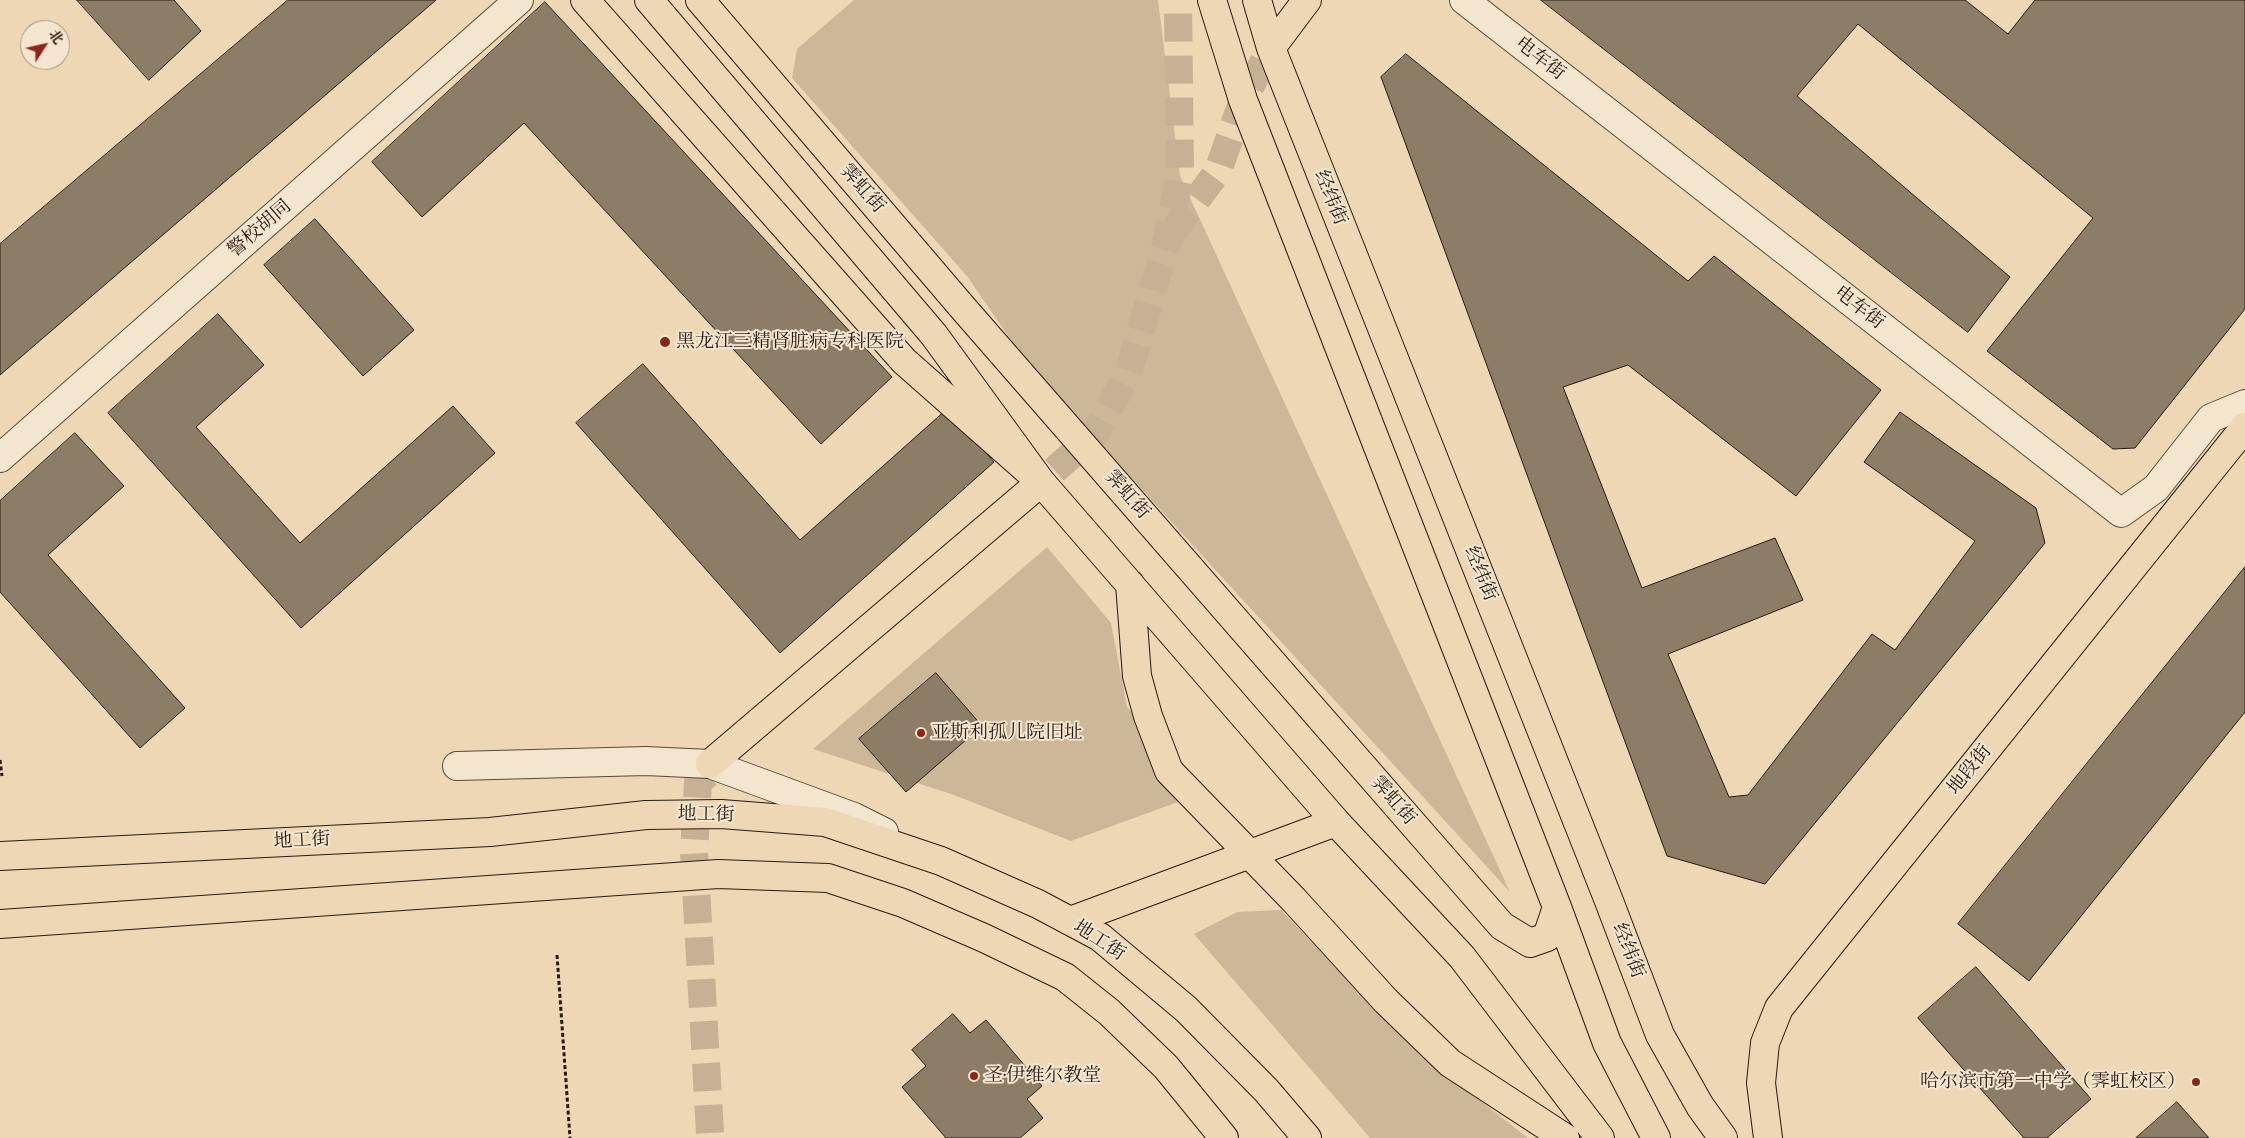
<!DOCTYPE html>
<html>
<head>
<meta charset="utf-8">
<style>
  body { margin:0 }
  #map { position:relative; width:2245px; height:1138px; overflow:hidden; background:#eed7b5; font-family:"Gentium Book Plus","Noto Serif SC",serif }
  canvas { display:block }
  .north { position:absolute; left:20px; top:20px; width:50px; height:50px; box-sizing:border-box; background:#f4e5cf; border:1px solid #a29483; border-radius:50%; rotate:55deg; font-size:14px; font-weight:700; line-height:20px; text-align:center; color:#271b10 }
  .north::after { content:''; display:block; margin:auto; width:18px; height:22px; background:#8f2418; clip-path:polygon(50% 0,100% 100%,50% 72%,0 100%) }
</style>
</head>
<body>
<div id="map">
<canvas width="2245" height="1138"></canvas>
<div class="north">北</div>
</div>
<script>
const ctx = document.querySelector('canvas').getContext('2d');
ctx.lineJoin = 'round';
function fillPath(path, color) {
  ctx.fillStyle = color;
  ctx.fill(path, 'evenodd');
}
function strokePath(path, color, width, dash) {
  ctx.strokeStyle = color;
  ctx.lineWidth = width;
  ctx.lineCap = dash ? 'butt' : 'round';
  ctx.setLineDash(dash || []);
  ctx.stroke(path);
}
function drawText(font, color, halo, rows, align = 'center') {
  ctx.font = font + ' "Gentium Book Plus","Noto Serif SC",serif';
  ctx.lineWidth = 4;
  ctx.setLineDash([]);
  ctx.textBaseline = 'middle';
  ctx.strokeStyle = halo;
  ctx.fillStyle = color;
  for (const [text, x, y, turn = 0] of rows) {
    ctx.save();
    ctx.translate(x, y);
    ctx.rotate((+turn || 0) * Math.PI / 180);
    ctx.textAlign = isNaN(turn) ? turn : align;
    if (halo) ctx.strokeText(text, 0, 0);
    ctx.fillText(text, 0, 0);
    ctx.restore();
  }
}
const green = new Path2D(`
  M854,0H1158L1180,176L1510,892L1028,365L967,276L792,78L797,49Z
  M1047,547L1111,623L1127,707L1200,794L1071,841L954,795L813,749Z
  M1281,910L1413,1048L1528,1138H1370L1194,934L1237,912Z`);
const building = new Path2D(`
  M77,0H174L201,31L149,80Z
  M288,0H436L0,375V244Z
  M1541,0H1965L2008,34L2035,0H2245V309L2135,448L2113,449L1987,351L2093,218L1858,24L1797,96L2010,277L1968,332Z
  M545,2L892,377L821,444L524,123L422,217L372,162Z
  M1406,54L1688,281L1714,256L1881,390L1796,496L1628,365L1563,387L1642,588L1775,538L1803,600L1668,654L1729,797L1748,795L1872,634L1895,650L1975,541L1864,462L1900,412L2036,508L2045,543L1765,884L1667,856L1381,77Z
  M315,219L414,330L363,376L264,265Z
  M218,314L264,365L196,427L300,543L453,406L495,453L301,628L108,413Z
  M643,364L800,540L947,409L994,462L780,653L576,423Z
  M75,433L124,486L48,555L185,708L140,748L0,592V501Z
  M2245,567V712L2029,981L1958,924Z
  M936,673L982,726L906,792L859,739Z
  M1976,967L2091,1099L2047,1138H2024L1918,1018Z
  M953,1014L970,1033L986,1020L1042,1086L1027,1099L1043,1118L1020,1138H946L902,1087L926,1066L912,1050Z
  M2177,1102L2209,1138H2136Z`);
const minorTunnel = new Path2D(`
  M1172,233L1218,171L1243,100L1271,48
  M1023,498L1094,435L1128,374L1167,241L1180,176L1178,0
  M710,1133L694,852L698,782L731,754`);
const path = new Path2D(`
  M0,760L2,776
  M557,955L570,1138`);
const minor = new Path2D(`
  M1464,0L2121,513L2156,488L2211,418L2245,404
  M0,458L519,0
  M457,766L646,761L710,764L854,817L884,832`);
const major = new Path2D(`
  M585,0L904,361L1041,482L1336,822L1462,957L1600,1138
  M649,0L934,335L1041,482L710,764
  M700,0L963,308L1502,926L1530,943L1547,937L1557,907
  M1212,0L1243,100L1557,907L1607,1043L1656,1138
  M1257,0L1271,48L1609,901L1660,1035L1700,1106L1723,1138
  M1271,48L1307,0
  M1130,584L1137,676L1148,716L1169,771L1294,900L1386,1001L1450,1063L1565,1138
  M0,856L490,832L646,815L721,814L825,822L941,861L1038,904L1100,937L1186,1009L1266,1090L1307,1138
  M1070,921L1336,822
  M0,924L718,874L828,878L903,903L984,938L1065,977L1109,1012L1166,1067L1224,1138
  M1768,1138L1761,1083L1765,1043L1779,1008L2245,427`);
const markers = [
  [665,342,6,"#8f2418"],
  [921,733,5,"#8f2418"],
  [974,1076,5,"#8f2418"],
  [2196,1082,5,"#8f2418"]
];
const streetNames = [
  ["电车街",1540,59,38],
  ["霁虹街",862,189,49],
  ["经纬街",1330,198,68],
  ["警校胡同",260,229,-41],
  ["电车街",1859,308,38],
  ["霁虹街",1127,495,49],
  ["经纬街",1480,574,68],
  ["地段街",1970,770,-51],
  ["霁虹街",1393,801,49],
  ["地工街",706,815,1],
  ["地工街",302,841,-3],
  ["地工街",1099,941,33],
  ["经纬街",1628,951,69]
];
const poiNames = [
  ["黑龙江三精肾脏病专科医院",676,342],
  ["亚斯利孤儿院旧址",931,733],
  ["圣·伊维尔教堂",984,1076],
  ["哈尔滨市第一中学（霁虹校区）",2186,1082,"right"]
];
fillPath(green, '#ccb799');
fillPath(building, '#8e7d66');
strokePath(building, '#271b10', 1);
strokePath(minorTunnel, '#c6b194', 28, [28, 14]);
strokePath(minor, '#594a39', 30);
strokePath(major, '#271b10', 30);
strokePath(path, '#271b10', 3, [4, 2.5]);
strokePath(minor, '#f4e5cf', 28);
strokePath(major, '#eed7b5', 28);
for (const [x, y, r, color] of markers) {
  const dot = new Path2D();
  dot.arc(x, y, r, 0, 2 * Math.PI);
  ctx.fillStyle = color;
  ctx.fill(dot);
  strokePath(dot, '#f4e5cf', 2);
}
drawText('19px', '#271b10', '#f4e5cf', streetNames);
drawText('19px', '#271b10', '#f4e5cf', poiNames, 'left');
</script>
</body>
</html>
